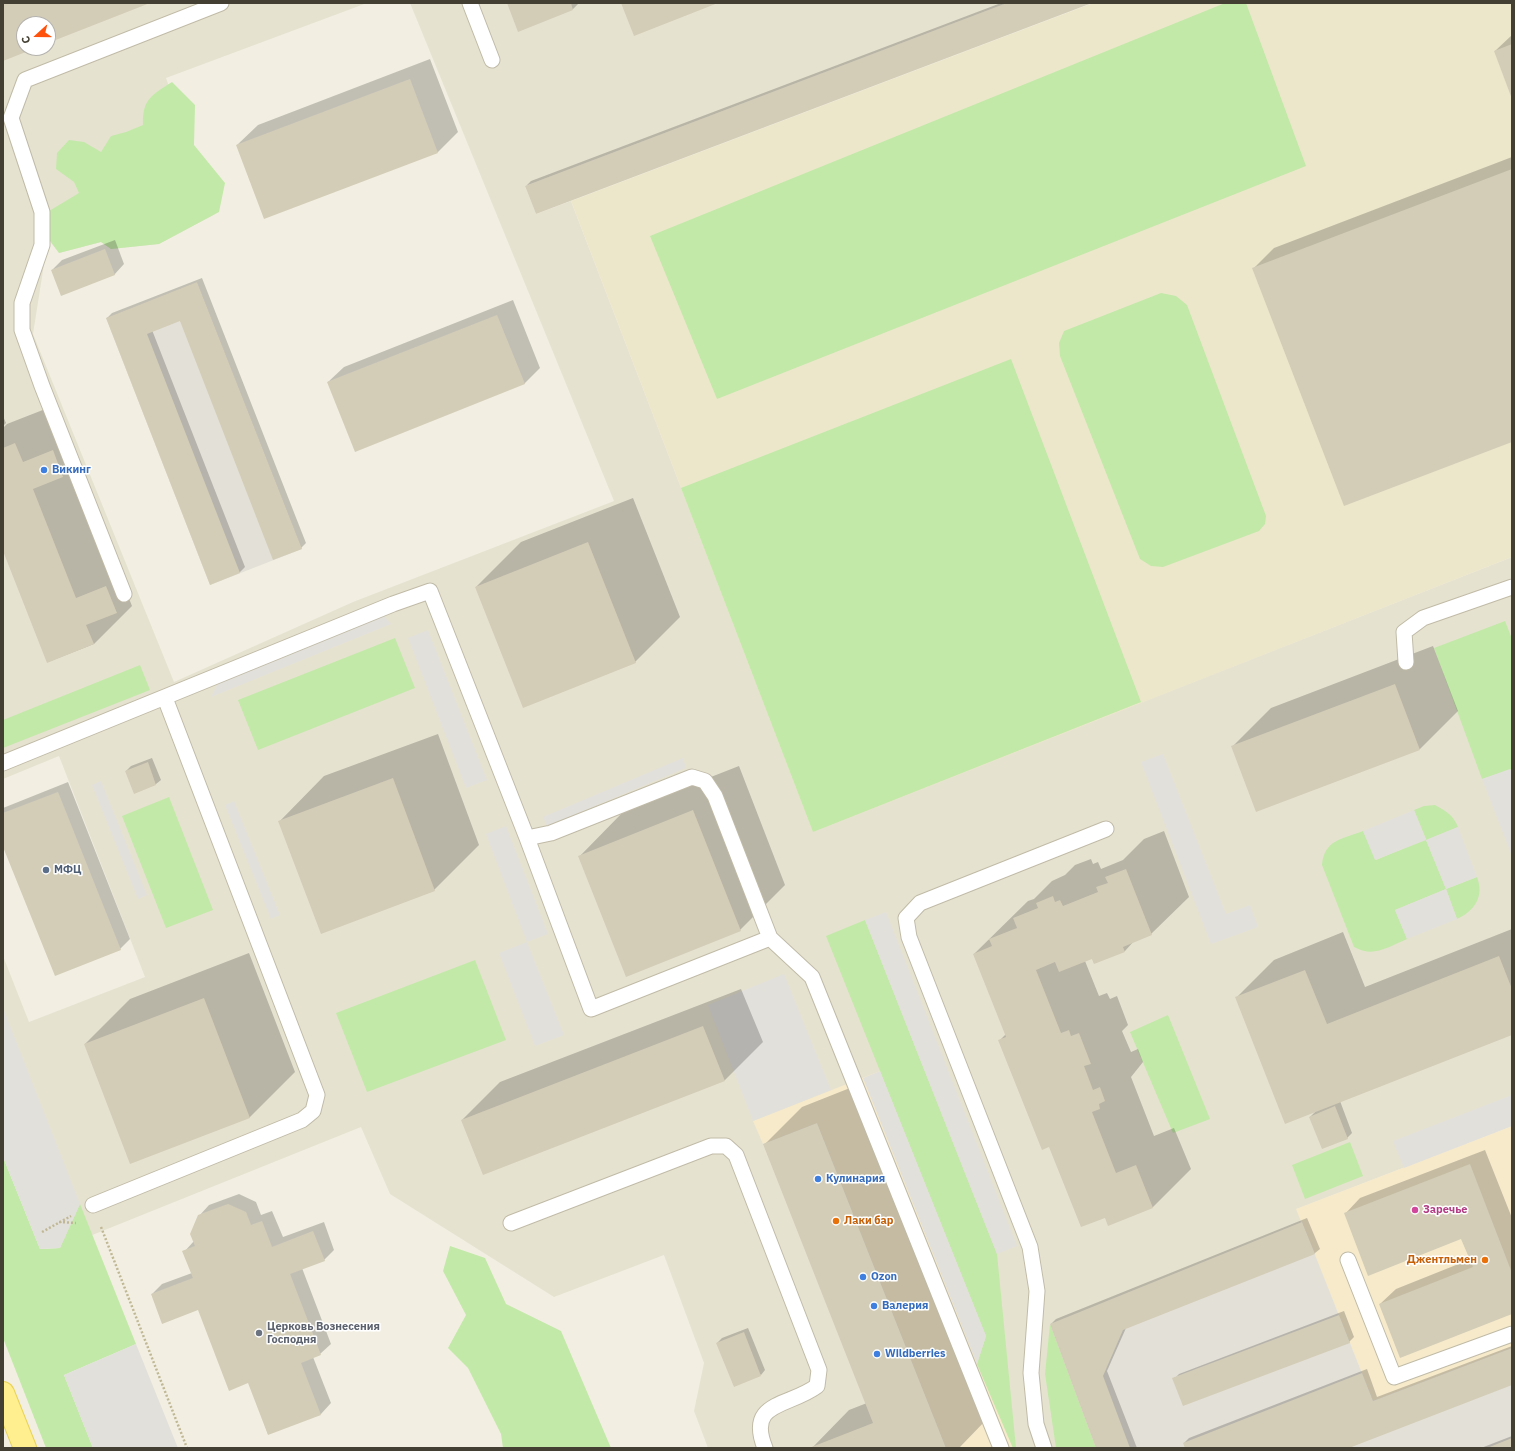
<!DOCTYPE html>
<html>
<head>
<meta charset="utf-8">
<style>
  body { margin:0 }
  #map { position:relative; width:1515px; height:1451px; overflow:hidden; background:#f2efe2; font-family:"IBM Plex Sans",sans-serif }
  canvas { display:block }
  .frame { position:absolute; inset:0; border:4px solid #433f32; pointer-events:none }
  .north { position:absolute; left:16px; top:16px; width:40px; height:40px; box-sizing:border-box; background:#fff; border:1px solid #b4b2ad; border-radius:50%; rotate:249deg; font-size:11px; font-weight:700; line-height:16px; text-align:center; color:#433f32 }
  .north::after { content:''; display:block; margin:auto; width:14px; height:18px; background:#ff520c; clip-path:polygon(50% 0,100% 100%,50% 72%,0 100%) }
</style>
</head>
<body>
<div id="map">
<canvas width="1515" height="1451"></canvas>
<div class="frame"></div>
<div class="north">С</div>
</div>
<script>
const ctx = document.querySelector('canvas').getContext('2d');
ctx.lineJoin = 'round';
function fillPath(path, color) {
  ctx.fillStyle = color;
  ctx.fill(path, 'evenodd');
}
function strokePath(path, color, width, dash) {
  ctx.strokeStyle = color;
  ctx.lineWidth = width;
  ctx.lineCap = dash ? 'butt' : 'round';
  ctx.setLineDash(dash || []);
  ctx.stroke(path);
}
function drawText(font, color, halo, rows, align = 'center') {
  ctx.font = font + ' "IBM Plex Sans",sans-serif';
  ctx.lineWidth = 3;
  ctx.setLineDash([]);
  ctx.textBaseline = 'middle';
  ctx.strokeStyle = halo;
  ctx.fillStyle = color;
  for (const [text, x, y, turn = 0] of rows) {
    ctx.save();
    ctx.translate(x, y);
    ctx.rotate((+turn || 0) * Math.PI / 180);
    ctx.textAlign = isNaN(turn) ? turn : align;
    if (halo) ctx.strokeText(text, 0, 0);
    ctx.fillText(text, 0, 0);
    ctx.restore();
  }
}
const residential = new Path2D(`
  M3,3H367L166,78L215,214L159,244L111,249L101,242L59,253L48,239L33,334L174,682L353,602L614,501L410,3H1007L525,186L536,214L571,201L813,831L1512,557V1126L1297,1209L1302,1222L1096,1448H708L694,1411L704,1363L664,1255L554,1297L390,1194L361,1127L60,1248L3,1157V956L29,1022L145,977L59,756L3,779ZM24,24H48V48H24Z`);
const commercial = new Path2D(`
  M880,1071L977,1364L1013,1448H946L817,1123L763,1144L753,1121Z
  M1512,1126V1348L1373,1401L1296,1209Z`);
const industrial = new Path2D(`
  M197,282L302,549L210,585L106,318Z
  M1302,1222L1373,1401L1512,1348V1448H1096L1050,1324Z`);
const education = new Path2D(`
  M1093,3H1512V557L813,832L571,201Z`);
const green = new Path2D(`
  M1225,3H1246L1306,166L717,399L650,236Z
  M172,82L195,105L194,145L225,183L219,212L159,244L111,249L101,242L59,253L48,238L49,211L79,193L74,182L56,169L57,153L69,140L84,142L101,152L111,136L126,132L143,125C142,99 152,95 172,82Z
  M1161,293L1176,296L1187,305L1266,516L1265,524L1259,531L1163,567L1151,566L1140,559L1060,356L1059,343L1064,331Z
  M1011,359L1141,702L813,832L681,488Z
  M1505,621L1512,639V769L1482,779L1434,648Z
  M395,638L415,688L258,750L238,700Z
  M140,665L150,690L3,748V720Z
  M169,797L213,910L166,928L122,816Z
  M1435,805C1446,811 1453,815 1458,827L1426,840L1446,889L1477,877C1484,896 1476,910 1457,919L1446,889L1395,910L1407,939C1388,947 1373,958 1354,947L1322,865C1324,840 1342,839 1363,831L1376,860L1426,839L1414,810L1424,806Z
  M865,920L997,1254L1016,1448H1013L977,1364L986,1336L826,936Z
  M475,960L506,1040L367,1092L336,1013Z
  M1168,1015L1210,1119L1173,1133L1130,1032Z
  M1350,1142L1363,1176L1305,1199L1292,1165Z
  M3,1157L40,1249L60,1248L80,1204L136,1344L64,1375L93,1448H46L3,1338Z
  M450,1246L485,1258L506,1304L561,1331L611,1448H503L501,1434L468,1368L448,1348L466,1315L443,1271Z
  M1050,1324L1096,1448H1056L1045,1374Z`);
const parking = new Path2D(`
  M384,616L391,624L211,697L218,683Z
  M428,630L487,780L466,788L408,638Z
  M1163,754L1226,914L1250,905L1258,927L1211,944L1141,762Z
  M683,758L686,768L547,826L543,817Z
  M1510,769L1512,774V856L1482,779Z
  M101,781L147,895L138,899L92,785Z
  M234,801L280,915L271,919L225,805Z
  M1414,810L1426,840L1458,827L1477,877L1446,889L1457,919L1407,939L1395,910L1446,889L1426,840L1375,860L1363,831Z
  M506,826L548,934L527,942L564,1035L535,1046L499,953L527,942L486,834Z
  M886,912L1017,1246L997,1254L865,920Z
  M784,974L831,1090L753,1121L708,1005Z
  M3,1008L80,1204L60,1248L40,1249L3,1157Z
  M880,1071L986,1336L977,1364L863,1078Z
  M1512,1095V1126L1404,1168L1393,1141Z
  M136,1344L178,1448H93L64,1375Z`);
const shadow = new Path2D(`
  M508,3H579L573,9L519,30Z
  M1001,3H1090L526,186L531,181Z
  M1512,35V96L1495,51Z
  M430,59L458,132L438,152L237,145L258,125Z
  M1512,157V441L1254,268L1274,248Z
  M115,240L124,264L114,275L52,270L62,260Z
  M202,278L306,543L301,548L180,320L152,330L245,567L240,572L211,583L107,318L112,313Z
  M513,300L540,368L524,384L328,382L344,367Z
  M53,406L132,606L94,644L48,662L3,548V428L7,424Z
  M3,416L6,423L3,426Z
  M633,498L680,617L635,662L476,587L521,542Z
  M1433,646L1458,711L1420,749L1233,746L1271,708Z
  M438,734L479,845L434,890L279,822L324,776Z
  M152,758L161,780L156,784L135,793L126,771L131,766Z
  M739,766L785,885L740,930L579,857L624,811Z
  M68,782L130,939L120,949L3,844V808Z
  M1164,831L1189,897L1151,934L1134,941L1125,951L1094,963L1092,958L1085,961L1099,996L1107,993L1110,999L1117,996L1128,1025L1122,1031L1131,1052L1138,1049L1143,1062L1131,1077L1154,1136L1174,1128L1191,1169L1153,1207L1108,1224L1105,1216L1050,1146L1000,1040L1006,1034L974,954L1028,901L1034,899L1052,881L1065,875L1075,865L1091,859L1093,864L1098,862L1101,869L1123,860L1144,839Z
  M1512,929V1034L1340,1101L1352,1133L1347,1138L1310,1117L1316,1111L1236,998L1274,960L1343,932L1365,987Z
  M249,953L295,1072L249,1118L85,1044L130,999Z
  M741,989L763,1042L725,1080L462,1120L500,1082Z
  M855,1086L987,1419L959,1448H812L849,1410L867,1403L764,1145L802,1107Z
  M1485,1150L1512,1218V1313L1380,1304L1396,1289L1471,1259L1462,1238L1345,1214L1360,1198Z
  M239,1194L256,1202L261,1215L272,1211L283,1237L324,1222L334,1250L324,1260L302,1268L331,1344L320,1354L313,1357L331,1403L321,1414L268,1434L249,1382L198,1309L152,1294L162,1284L192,1273L184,1252L194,1241L199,1216L209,1205Z
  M1307,1218L1320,1249L1315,1253L1126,1328L1107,1371L1137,1448H1097L1051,1324L1056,1319Z
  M1344,1311L1354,1337L1349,1342L1174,1379L1179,1374Z
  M748,1328L765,1370L761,1375L717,1343L722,1338Z
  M1512,1346V1384L1347,1448H1186L1184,1443L1189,1438L1367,1369L1377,1397Z
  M1512,1436V1448H1481Z`);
const building = new Path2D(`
  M3,3H150L48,43V24H24V48H36L3,61Z
  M507,3H571L573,10L518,32Z
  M621,3H718L634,36Z
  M1007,3H1092L536,214L525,186Z
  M1512,44V99L1494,51Z
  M410,79L438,153L264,219L236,145Z
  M1512,169V442L1344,506L1252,268Z
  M105,249L115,275L61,296L51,270Z
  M197,282L302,549L273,560L180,321L147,334L240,573L210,585L106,318Z
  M497,315L525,384L355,452L327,382Z
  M15,443L23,462L53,450L63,477L33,489L76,598L106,586L117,613L86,625L94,644L47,663L3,551V448Z
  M588,542L636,663L523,708L475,587Z
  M1395,684L1420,750L1256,812L1231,746Z
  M148,762L156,785L134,794L125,771Z
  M393,778L435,891L321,934L278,821Z
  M58,792L121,950L55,976L3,847V813Z
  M693,810L741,931L626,977L578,856Z
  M1126,869L1152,935L1123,947L1125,952L1094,964L1092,959L1059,972L1055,962L1036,970L1061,1033L1069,1030L1071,1036L1079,1033L1091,1064L1084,1066L1093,1090L1100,1087L1105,1101L1099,1104L1100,1109L1092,1112L1116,1173L1136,1165L1153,1208L1108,1226L1105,1218L1081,1227L1049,1147L1042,1150L998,1040L1006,1037L973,954L992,946L989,939L1017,928L1013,918L1038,908L1036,903L1053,896L1055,902L1060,900L1063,906L1098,892L1096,887L1108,883L1105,877Z
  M1499,956L1512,989V1035L1285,1124L1235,997L1305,970L1327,1024Z
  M204,998L250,1118L130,1164L84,1044Z
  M703,1026L725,1081L483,1175L461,1120Z
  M1335,1106L1348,1139L1322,1149L1309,1117Z
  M817,1123L946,1448H809L873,1423L763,1144Z
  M1470,1164L1512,1273V1314L1400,1358L1379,1304L1473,1267L1461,1239L1368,1276L1344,1213Z
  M228,1204L246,1212L251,1225L262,1221L272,1247L313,1231L325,1261L290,1274L321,1355L301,1363L321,1415L268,1435L248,1383L229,1391L198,1310L162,1324L151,1294L193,1278L182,1251L195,1246L190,1234L198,1215Z
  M1302,1222L1315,1254L1123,1330L1103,1376L1130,1448H1096L1050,1324Z
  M1339,1315L1350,1343L1183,1406L1172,1378Z
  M744,1332L761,1376L734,1387L716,1343Z
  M1512,1348V1385L1349,1448H1185L1183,1443L1362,1373L1373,1401Z
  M1512,1438V1448H1487Z`);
const path = new Path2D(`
  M59,1222L76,1223
  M101,1227L187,1448
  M42,1232L71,1216`);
const lane = new Path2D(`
  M470,3L492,60
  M124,594L42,386L22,330V303L42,245V212L11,118L25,80L221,3
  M1406,662L1404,632L1423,618L1512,587
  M3,763L393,604L430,591L527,838L591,1009L770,938L715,796L705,781L692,777L551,833L527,838
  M770,938L812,977L1001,1448
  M93,1205L302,1120L313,1111L317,1095L165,698
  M511,1223L711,1146H726L736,1155L819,1370L817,1386C789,1407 746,1401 765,1448
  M1348,1260L1394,1377L1512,1334
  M1044,1448L1036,1424L1031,1373L1037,1291L1030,1247L909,937L906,918L920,903L1106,829`);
const primary = new Path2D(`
  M3,1393L25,1448`);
const markers = [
  [44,470,4,"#3f7fe0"],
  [46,870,4,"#5c6f8a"],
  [818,1179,4,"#3f7fe0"],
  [1415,1210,4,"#d1479c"],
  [836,1221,4,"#e8710a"],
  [1485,1260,4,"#e8710a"],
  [863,1277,4,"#3f7fe0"],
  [874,1306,4,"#3f7fe0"],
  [259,1333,4,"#6b7280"],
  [877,1354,4,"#3f7fe0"]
];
const shopNames = [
  ["Викинг",52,470],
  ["Кулинария",826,1179],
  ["Ozon",871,1277],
  ["Валерия",882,1306],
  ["Wildberries",885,1354]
];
const serviceNames = [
  ["МФЦ",54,870]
];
const hotelNames = [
  ["Заречье",1423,1210]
];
const foodNames = [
  ["Лаки бар",844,1221],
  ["Джентльмен",1477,1260,"right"]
];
const worshipNames = [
  ["Церковь Вознесения",267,1327],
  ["Господня",267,1340]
];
fillPath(residential, '#e6e2d0');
fillPath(commercial, '#f6eacb');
fillPath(industrial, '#e3e0d7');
fillPath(education, '#ece7cb');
fillPath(green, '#c2e9a8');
fillPath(parking, '#e2e0db');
fillPath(shadow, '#0003');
fillPath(building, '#d3cdb7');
strokePath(lane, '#c0bba7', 17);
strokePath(primary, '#e9d259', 24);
strokePath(path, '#c0b795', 2.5, [2, 2]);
strokePath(lane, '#fff', 15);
strokePath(primary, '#ffef8e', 22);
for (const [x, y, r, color] of markers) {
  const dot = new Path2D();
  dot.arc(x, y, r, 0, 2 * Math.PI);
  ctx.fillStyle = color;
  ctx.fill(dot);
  strokePath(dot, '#fff', 1.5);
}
drawText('bold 11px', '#366cbe', '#fff', shopNames, 'left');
drawText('bold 11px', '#4e5e75', '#fff', serviceNames, 'left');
drawText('bold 11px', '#b23c85', '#fff', hotelNames, 'left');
drawText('bold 11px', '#c56008', '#fff', foodNames, 'left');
drawText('bold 11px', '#5b616d', '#fff', worshipNames, 'left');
</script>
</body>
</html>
